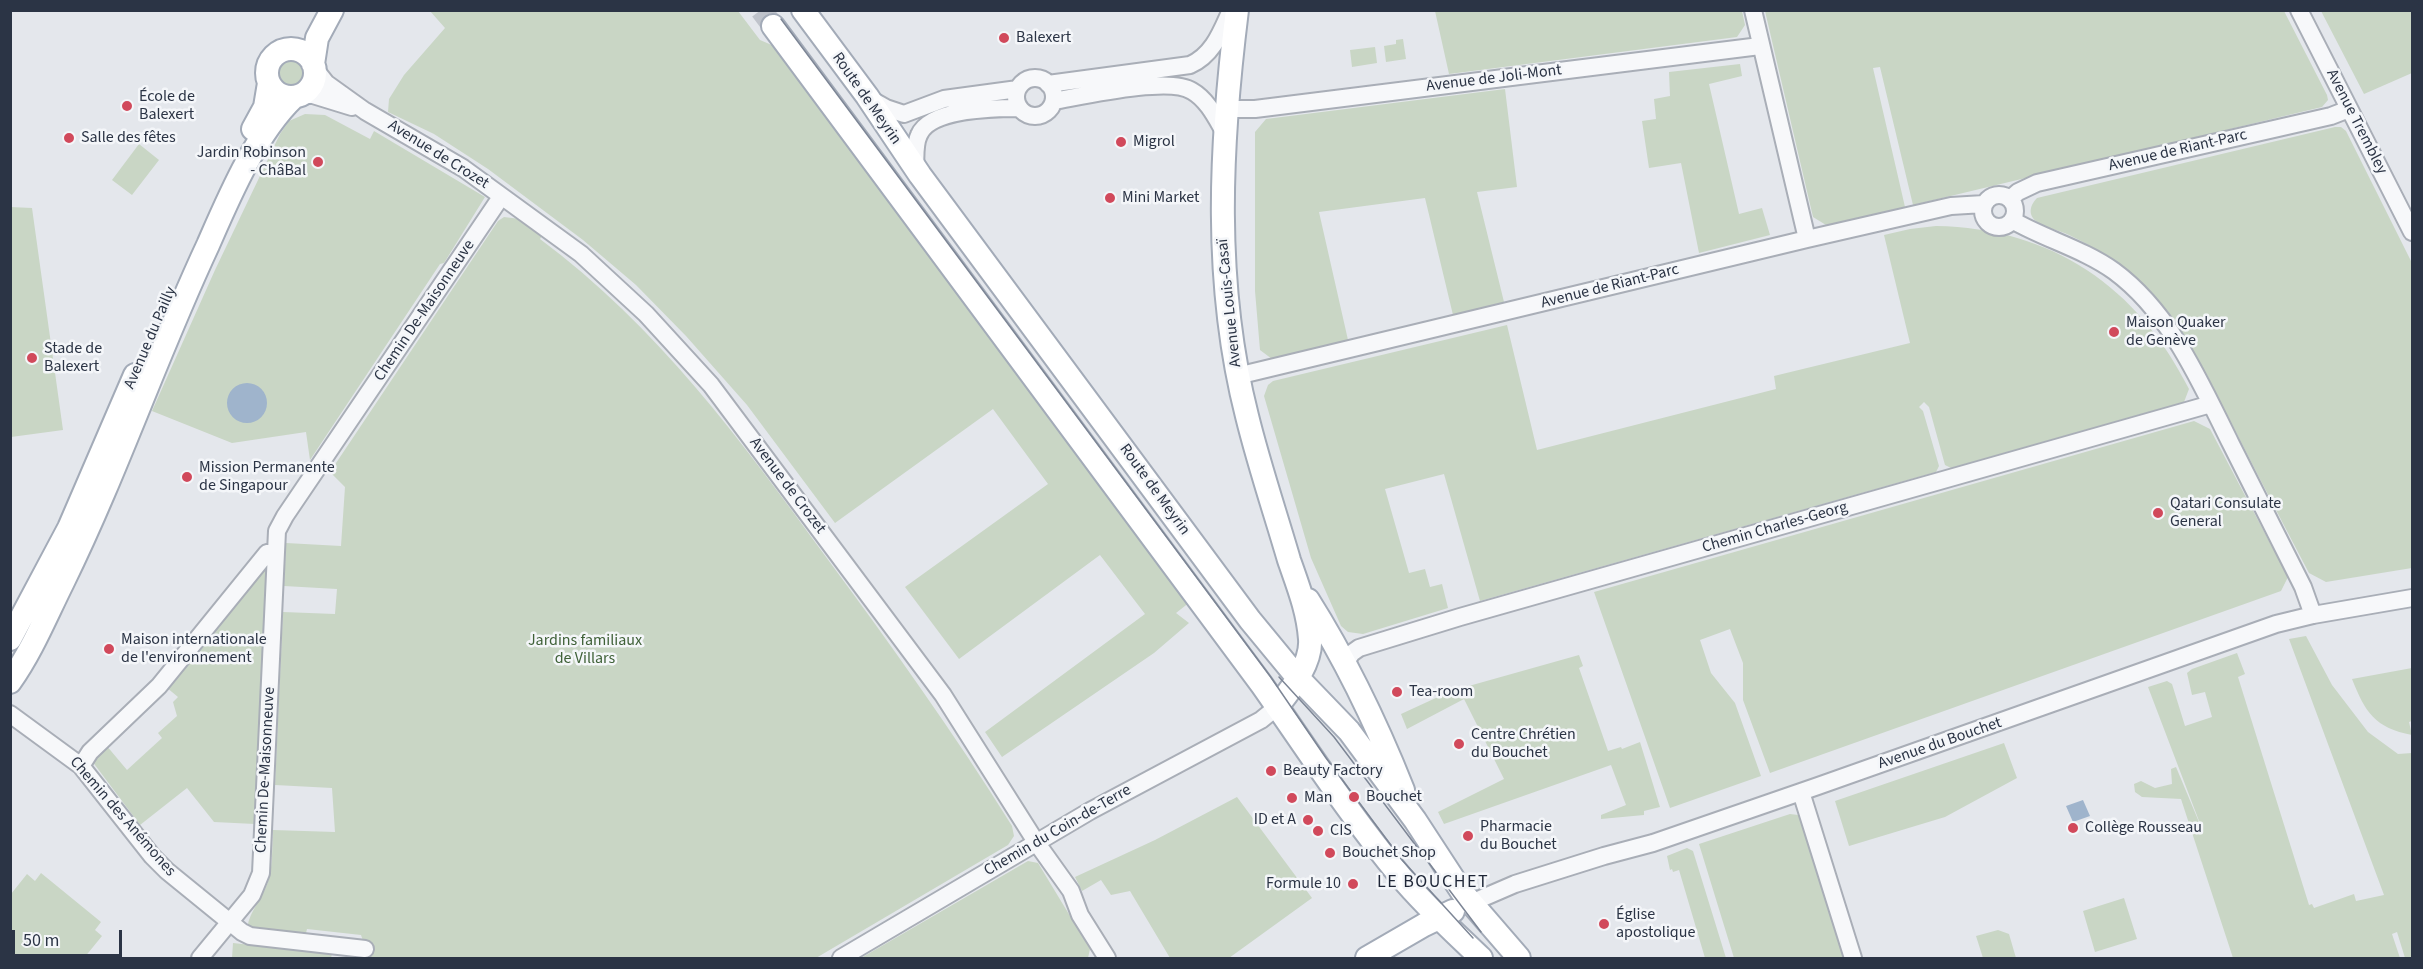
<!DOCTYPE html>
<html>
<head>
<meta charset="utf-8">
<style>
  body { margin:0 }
  #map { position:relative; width:2423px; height:969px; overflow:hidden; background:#e4e7ec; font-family:"Source Sans 3",sans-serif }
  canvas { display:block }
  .frame { position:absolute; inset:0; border:12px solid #2b3445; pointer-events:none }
  .scale { position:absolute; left:12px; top:930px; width:110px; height:27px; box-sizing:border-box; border:3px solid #2b3445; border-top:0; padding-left:8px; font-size:18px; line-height:21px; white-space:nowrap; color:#2b3445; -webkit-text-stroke:4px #f4f6f9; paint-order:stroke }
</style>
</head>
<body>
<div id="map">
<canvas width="2423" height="969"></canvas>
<div class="frame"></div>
<div class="scale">50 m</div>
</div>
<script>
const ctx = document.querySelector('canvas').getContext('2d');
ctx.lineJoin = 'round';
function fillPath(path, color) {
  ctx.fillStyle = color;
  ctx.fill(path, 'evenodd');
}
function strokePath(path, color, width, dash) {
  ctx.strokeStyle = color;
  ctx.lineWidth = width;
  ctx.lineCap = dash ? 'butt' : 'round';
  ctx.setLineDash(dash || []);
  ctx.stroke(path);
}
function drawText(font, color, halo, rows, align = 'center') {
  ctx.font = font + ' "Source Sans 3",sans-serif';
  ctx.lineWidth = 5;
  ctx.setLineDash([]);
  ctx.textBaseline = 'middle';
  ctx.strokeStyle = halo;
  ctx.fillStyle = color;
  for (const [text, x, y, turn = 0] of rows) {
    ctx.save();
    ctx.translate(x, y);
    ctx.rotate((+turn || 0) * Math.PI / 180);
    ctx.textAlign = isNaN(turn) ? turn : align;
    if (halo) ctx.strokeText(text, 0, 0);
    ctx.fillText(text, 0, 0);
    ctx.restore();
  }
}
const green = new Path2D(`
  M430,11H738L760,40L781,49L1190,602L1176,613L1189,623L1154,653L1002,757L985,732L1145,614L1100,555L959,659L905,587L1048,484L993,409L835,523L747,405L686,336L636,285L583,240L488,169L434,134L388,112L389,99L404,75L445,28Z
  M1742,11L1745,25L1737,37L1449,74L1435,11Z
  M1765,11H2284L2327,95L2328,100L2322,107L1913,205L1880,67L1873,68L1905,207L1826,225L1813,217Z
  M2321,11H2412V73L2364,94Z
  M1403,39L1406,59L1386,62L1384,46L1396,44V40Z
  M1375,47L1377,63L1352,67L1350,50Z
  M276 73a14 14 0 1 1 28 0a14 14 0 1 1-28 0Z
  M1740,64L1742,76L1709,84L1739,214L1762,208L1770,235L1699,253L1681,163L1649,168L1642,121L1656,119L1654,99L1670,96L1669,72Z
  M1505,89L1517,187L1477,192L1504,302L1453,315L1425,198L1319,212L1348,340L1272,359L1260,350L1255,291V132L1266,119Z
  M305,114L325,115L370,139L374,131L485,197L444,263L440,264L310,460L306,432L232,443L152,411L215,270L280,134L289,121Z
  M2335,127H2341L2346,131L2412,263V568L2326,582L2309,573C2285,527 2261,482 2238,436C2210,382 2186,325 2141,283C2120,263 2095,247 2069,235C2059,230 2045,228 2036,221C2027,214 2031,204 2037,198Z
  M139,144L159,160L132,195L112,180Z
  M10,207L32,208L63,430L11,437Z
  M504,217L520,219L543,234L540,239C658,327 740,439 826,557C891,645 954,733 1012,826L1014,836L1008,845L816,958H369L361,935L307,929L306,933L252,929L248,926C248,914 266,893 269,878C273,863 272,845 273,830L335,832L332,788L275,785L283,612L335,614L337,589L284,586L286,543L341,546L345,487L330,472L498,221Z
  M1936,226C2052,228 2138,287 2189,389L2184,402L1951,468L1945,465L1929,407L1924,402L1919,407L1923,411L1939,466L1936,472L1480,601L1444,474L1385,489L1409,573L1425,569L1430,587L1442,584L1448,608L1363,634L1348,632L1341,626L1311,558L1264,396L1268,385L1273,381L1507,325L1537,450L1776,389L1774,376L1910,343L1884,235L1910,229Z
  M2194,421L2210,429L2288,577L2281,591L1770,773L1743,700V663L1730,629L1700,640L1711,673L1735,703L1761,776L1670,808L1594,592Z
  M261,569L267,572L255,824L214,822L187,788L140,825L92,761L106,745L127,770L162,738L158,733L177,716L173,702L178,697L166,687Z
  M2306,636L2332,685L2368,732L2398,754L2412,753V958H2405L2397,932L2392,934L2400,958H2233L2181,799L2142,797L2135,792L2134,784L2141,781L2155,788L2172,784L2171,769L2176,767L2204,834L2148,687L2167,681L2172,684L2185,726L2212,717L2205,692L2192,695L2187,673L2192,669L2237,653L2245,674L2238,677L2309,905L2312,904L2314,908L2354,894L2356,901L2384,895L2289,639Z
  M1579,655L1583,666L1579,668L1608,751L1621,747L1622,749L1640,742L1660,807L1644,811V815L1601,819V815L1626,805L1611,765L1444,824L1438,812L1504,779L1464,699L1407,729L1401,714L1451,691Z
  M2412,668V721L2409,722L2412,735C2375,728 2365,712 2352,679Z
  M2004,743L2017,778L1945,817L1849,846L1835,801Z
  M1237,797L1312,898L1229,958H1170L1130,891L1111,895L1101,880L1082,891L1075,877L1155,840Z
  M1790,814L1798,815L1803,821L1844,958H1734L1699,844Z
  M1687,848L1693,851L1726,958H1705L1679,870L1673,872L1672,869L1670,870L1667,856Z
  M1028,861L1038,863L1090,949L1088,958H861Z
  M41,873L101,922L95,930L102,936L84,958H11V894L27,874L35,881Z
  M2124,898L2137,939L2095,952L2083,911Z
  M1998,930L2009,934L2016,958H1983L1976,936Z
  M233,943L332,954L331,958H232Z`);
const water = new Path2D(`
  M227 403a20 20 0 1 1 40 0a20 20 0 1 1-40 0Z
  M2083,800L2090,816L2073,822L2066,806Z`);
const majorTunnel = new Path2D(`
  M761,10L773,26`);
const minor = new Path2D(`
  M1753,10L1807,239
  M2299,10L2412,232
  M315,69L326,83L365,111L463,168L581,254L646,314L711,385L943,695L1036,842L1071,891L1080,915L1107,958
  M1016 97a19 19 0 1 1 38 0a19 19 0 1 1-38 0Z
  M1048,84L1190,65C1213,55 1221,32 1231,10
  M300,95H313L352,107
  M870,99L886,108L904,114L944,99L1018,89
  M1054,101C1083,96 1169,76 1192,91C1208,100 1217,120 1226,135
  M1227,109H1255L1760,46
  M915,168C916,158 914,145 919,135C930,109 993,108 1019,108
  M1983 211a16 16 0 1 1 32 0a16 16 0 1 1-32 0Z
  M2010,199L2018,192L2037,183L2331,116L2349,109
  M2012,220C2045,239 2083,249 2114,271C2171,313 2200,382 2231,444C2255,491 2279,539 2303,587L2313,615
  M1237,376L1807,239L1951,206L1984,204
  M1345,663L1352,653L1359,648L1460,617L2211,404
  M10,714L81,766L152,856L167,871L242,932L250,936L365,949
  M81,766L90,752L159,686L267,553L276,552
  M1801,792L1853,958
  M1471,903L1515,884L1604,856L1653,843L1818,786L2276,624L2313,615L2412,598
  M200,958L252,895L261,873L277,531L285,516L501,197
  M841,958L1090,811L1261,720L1277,707`);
const major = new Path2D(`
  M803,10L867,96L920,175L1250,620L1297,677L1349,731L1415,820L1462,892L1519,958
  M1237,10C1220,146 1213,283 1247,416C1259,465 1275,512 1289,560C1298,586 1308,611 1310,639C1312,663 1291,689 1277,707
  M773,26L1262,685C1307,749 1350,816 1401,877C1425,906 1454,932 1481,958
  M267 73a24 24 0 1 1 48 0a24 24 0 1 1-48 0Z
  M313,64L317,38L332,10
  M253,129L265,107L269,83
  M1308,600C1346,660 1377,725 1403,790
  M10,639L69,528L135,375
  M10,682C32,651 46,616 63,582C117,472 156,356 208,245C229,197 256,133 294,97
  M1367,958L1424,925L1453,911`);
const tram = new Path2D(`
  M781,19L1270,676L1326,758L1402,860L1473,938
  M1279,677L1334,737L1481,932`);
const markers = [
  [1004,38,6,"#d1495b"],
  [127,106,6,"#d1495b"],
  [69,138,6,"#d1495b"],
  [1121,142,6,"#d1495b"],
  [318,162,6,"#d1495b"],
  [1110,198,6,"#d1495b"],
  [2114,332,6,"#d1495b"],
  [32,358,6,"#d1495b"],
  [187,477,6,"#d1495b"],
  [2158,513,6,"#d1495b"],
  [109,649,6,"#d1495b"],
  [1397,692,6,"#d1495b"],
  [1459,744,6,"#d1495b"],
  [1271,771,6,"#d1495b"],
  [1354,797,6,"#d1495b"],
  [1292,798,6,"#d1495b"],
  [1308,820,6,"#d1495b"],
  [2073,828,6,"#d1495b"],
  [1318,831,6,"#d1495b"],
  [1468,836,6,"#d1495b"],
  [1330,853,6,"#d1495b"],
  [1353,884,6,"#d1495b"],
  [1604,924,6,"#d1495b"]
];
const poiNames = [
  ["Balexert",1016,38],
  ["École de",139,97],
  ["Balexert",139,115],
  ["Salle des fêtes",81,138],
  ["Migrol",1133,142],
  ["Jardin Robinson",306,153,"right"],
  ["- ChâBal",306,171,"right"],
  ["Mini Market",1122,198],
  ["Maison Quaker",2126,323],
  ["de Genève",2126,341],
  ["Stade de",44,349],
  ["Balexert",44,367],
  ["Mission Permanente",199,468],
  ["de Singapour",199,486],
  ["Qatari Consulate",2170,504],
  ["General",2170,522],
  ["Maison internationale",121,640],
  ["de l'environnement",121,658],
  ["Tea-room",1409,692],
  ["Centre Chrétien",1471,735],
  ["du Bouchet",1471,753],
  ["Beauty Factory",1283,771],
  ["Bouchet",1366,797],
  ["Man",1304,798],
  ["ID et A",1296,820,"right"],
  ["Pharmacie",1480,827],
  ["du Bouchet",1480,845],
  ["Collège Rousseau",2085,828],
  ["CIS",1330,831],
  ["Bouchet Shop",1342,853],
  ["Formule 10",1341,884,"right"],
  ["Église",1616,915],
  ["apostolique",1616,933]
];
const streetNames = [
  ["Avenue de Joli-Mont",1494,79,-7],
  ["Route de Meyrin",866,99,55],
  ["Avenue Trembley",2356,122,63],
  ["Avenue de Riant-Parc",2178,151,-13],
  ["Avenue de Crozet",438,155,32],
  ["Avenue de Riant-Parc",1610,287,-14],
  ["Avenue Louis-Casaï",1230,303,-96],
  ["Chemin De-Maisonneuve",425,311,-56],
  ["Avenue du Pailly",151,338,-67],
  ["Avenue de Crozet",787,486,53],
  ["Route de Meyrin",1154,490,54],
  ["Chemin Charles-Georg",1775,528,-16],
  ["Avenue du Bouchet",1940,744,-19],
  ["Chemin De-Maisonneuve",266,770,-87],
  ["Chemin des Anémones",122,817,49],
  ["Chemin du Coin-de-Terre",1058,831,-30]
];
const parkNames = [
  ["Jardins familiaux",585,641],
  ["de Villars",585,659]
];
const neighbourhoodNames = [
  ["LE BOUCHET",1433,883]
];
fillPath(green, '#c9d6c5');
fillPath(water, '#9fb4cc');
strokePath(majorTunnel, '#bfc3cb', 22, [22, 11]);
strokePath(minor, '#a9aeb7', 20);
strokePath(major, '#a3abb8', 26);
strokePath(minor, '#f7f8fa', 16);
strokePath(major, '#fff', 22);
strokePath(tram, '#7d8696', 1.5);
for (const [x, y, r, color] of markers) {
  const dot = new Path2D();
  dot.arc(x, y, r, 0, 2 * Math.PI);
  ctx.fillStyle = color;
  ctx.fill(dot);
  strokePath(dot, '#f4f6f9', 2);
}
drawText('16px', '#2b3445', '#f4f6f9', poiNames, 'left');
drawText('16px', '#2b3445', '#f4f6f9', streetNames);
drawText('16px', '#3f6138', '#f4f6f9', parkNames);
ctx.letterSpacing = '1.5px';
drawText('18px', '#1d2536', '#f4f6f9', neighbourhoodNames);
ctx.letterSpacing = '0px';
</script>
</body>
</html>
